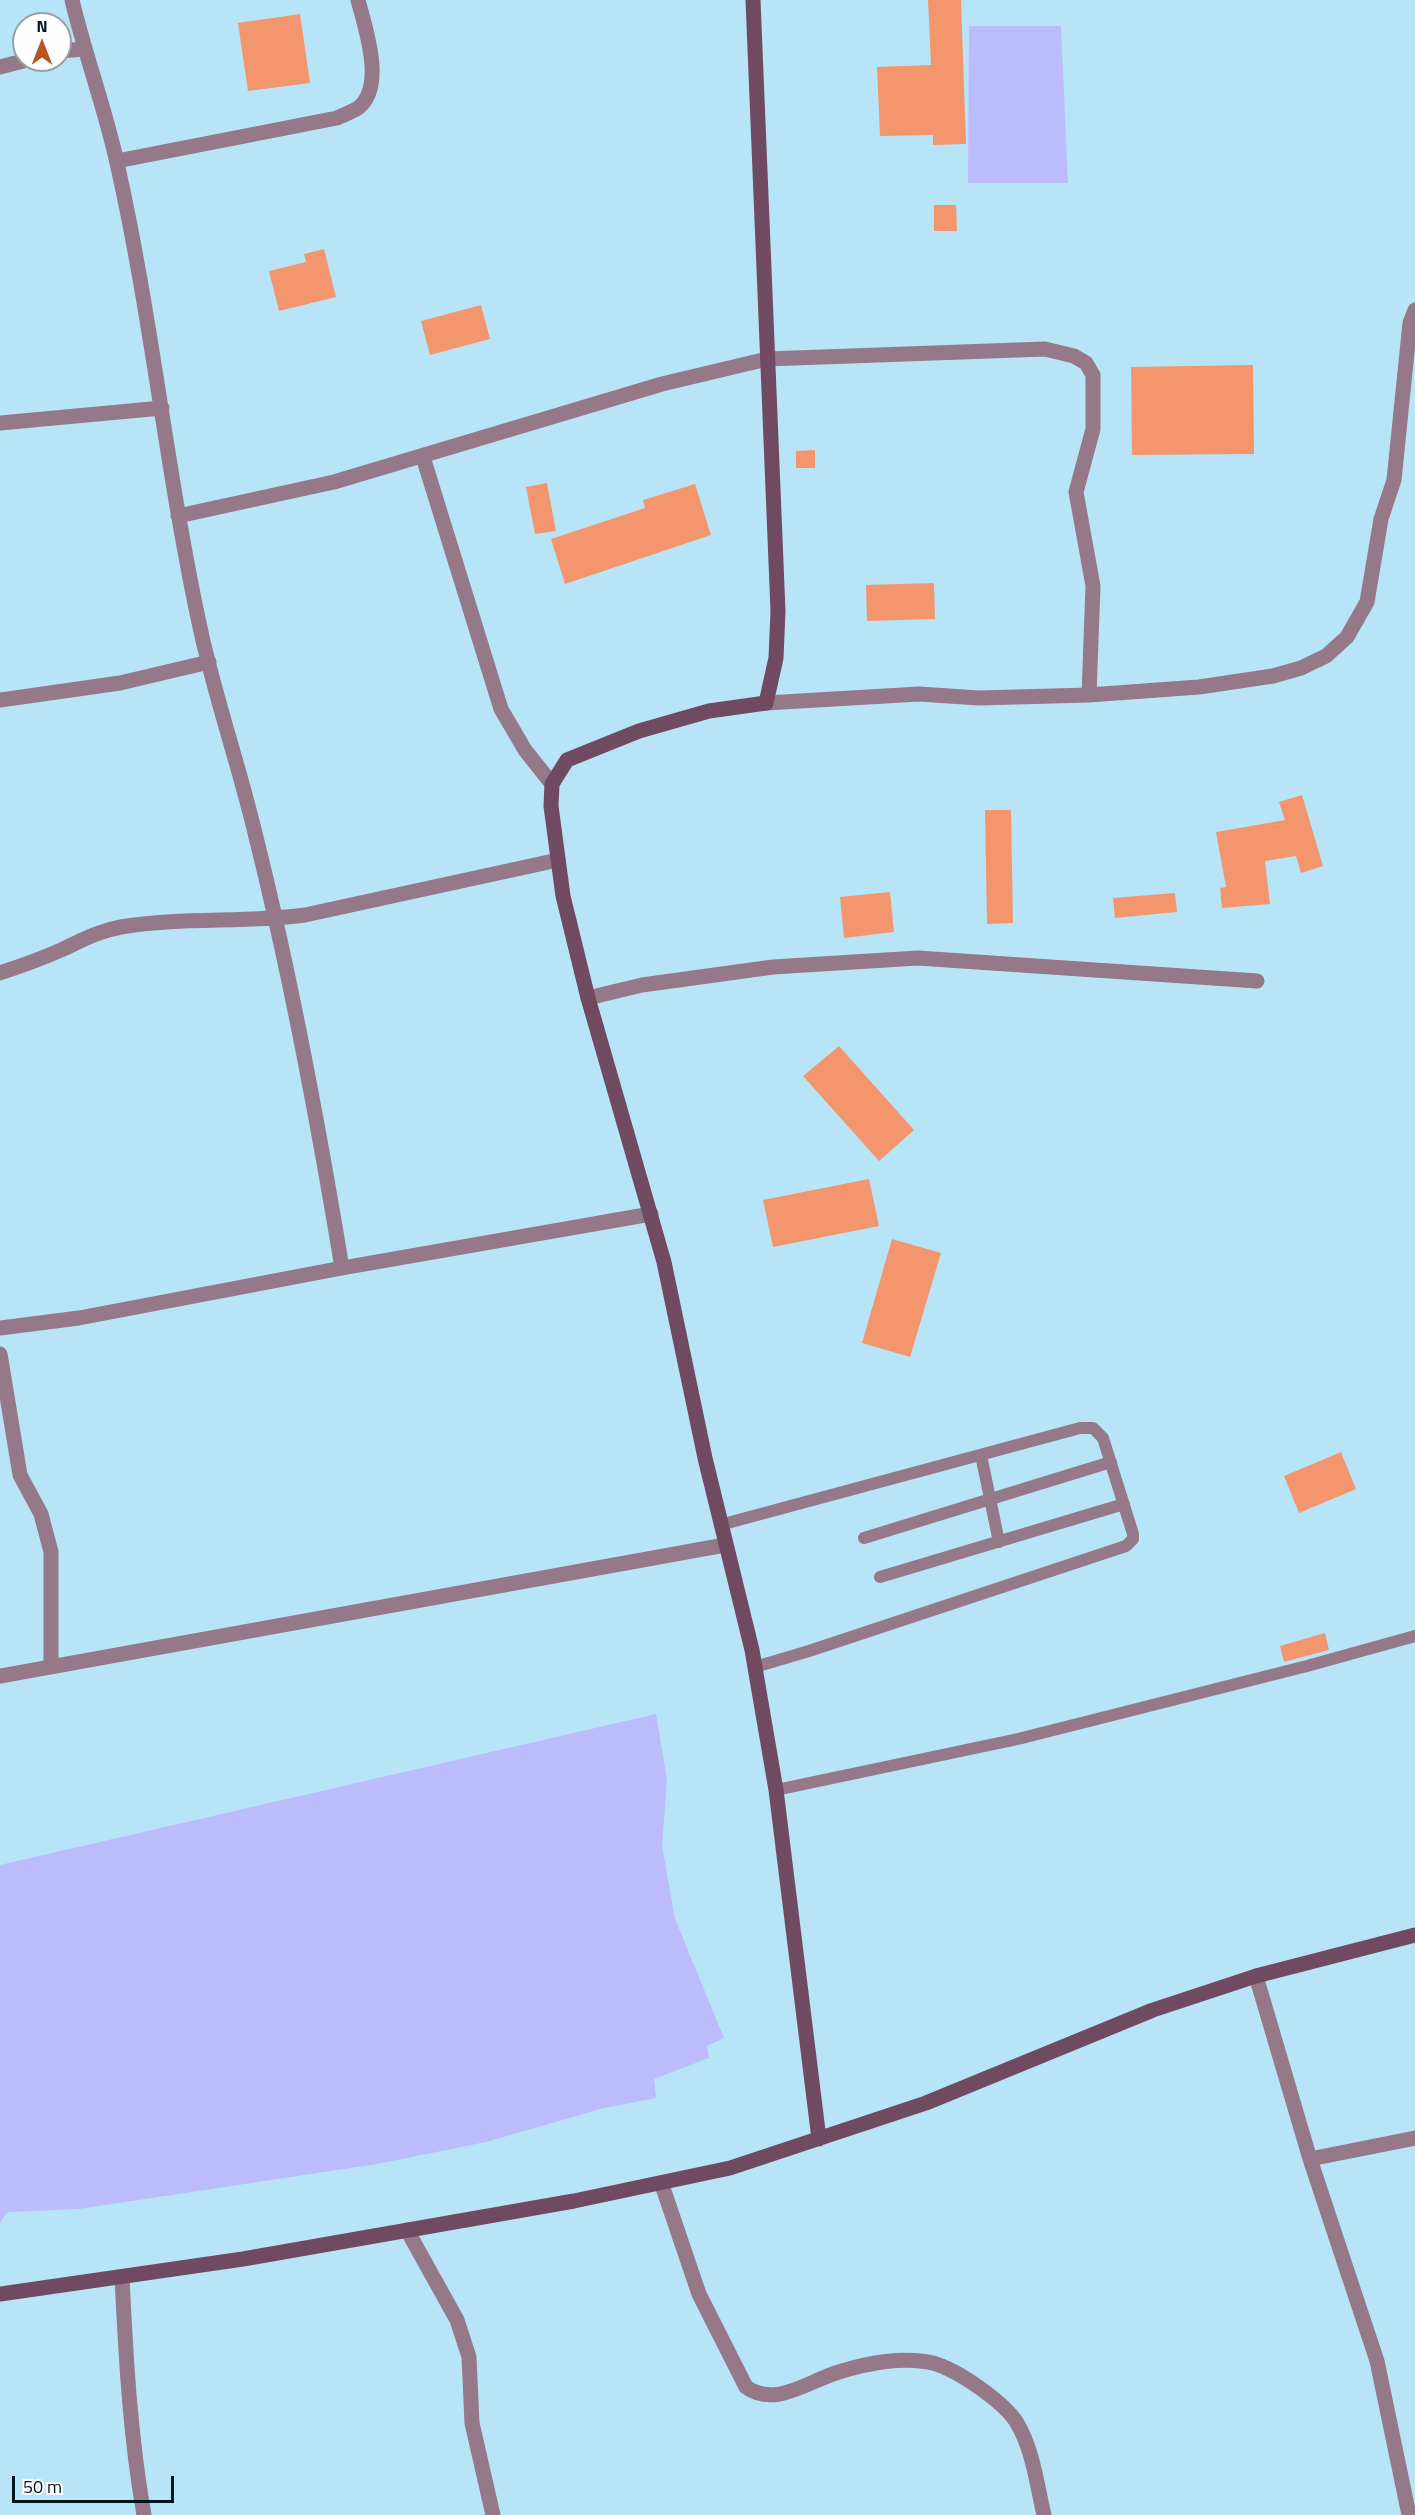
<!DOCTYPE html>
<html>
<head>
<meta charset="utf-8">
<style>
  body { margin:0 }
  #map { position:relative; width:1415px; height:2515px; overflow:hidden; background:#b7e5f7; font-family:"Titillium Web",sans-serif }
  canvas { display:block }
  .north { position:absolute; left:12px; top:12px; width:60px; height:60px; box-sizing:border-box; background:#fefefe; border:2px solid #98a0a4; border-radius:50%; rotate:0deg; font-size:16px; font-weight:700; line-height:24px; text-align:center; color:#00141c }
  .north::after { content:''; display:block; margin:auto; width:21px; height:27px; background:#b95523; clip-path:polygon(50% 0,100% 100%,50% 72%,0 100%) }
  .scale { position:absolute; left:12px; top:2476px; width:162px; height:27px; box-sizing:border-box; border:3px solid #00141c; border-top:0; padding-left:8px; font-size:18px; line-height:21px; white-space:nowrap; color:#00141c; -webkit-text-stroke:4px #fefefe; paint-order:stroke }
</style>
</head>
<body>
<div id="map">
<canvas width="1415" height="2515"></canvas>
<div class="north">N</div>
<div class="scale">50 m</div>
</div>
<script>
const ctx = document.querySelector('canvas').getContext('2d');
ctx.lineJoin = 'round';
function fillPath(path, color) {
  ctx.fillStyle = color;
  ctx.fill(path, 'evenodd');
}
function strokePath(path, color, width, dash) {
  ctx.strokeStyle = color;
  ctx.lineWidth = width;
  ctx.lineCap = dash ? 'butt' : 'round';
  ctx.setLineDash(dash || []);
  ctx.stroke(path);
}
const green = new Path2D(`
  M969,26H1061L1068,183H968Z
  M656,1714L667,1780L662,1846L675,1919L724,2038L707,2046L709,2058L654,2079L656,2098L604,2108L486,2142L377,2164L79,2209L8,2212L0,2222V1865Z`);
const building = new Path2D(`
  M928,0H961L966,144L933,145V135L880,136L877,67L931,65Z
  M300,14L310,83L248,91L238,23Z
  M934,205H956L957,231H934Z
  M324,249L336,297L279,311L269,271L306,262L304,254Z
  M481,305L490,339L430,355L421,321Z
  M1253,365L1254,454L1132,455L1131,367Z
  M815,450V468H796V451Z
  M547,483L556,531L535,534L526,487Z
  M695,484L711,535L565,584L551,539L645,508L643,500Z
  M934,583L935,619L867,621L866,585Z
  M1302,795L1323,866L1301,873L1296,856L1265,861L1270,904L1222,908L1220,888L1226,887L1216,832L1285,820L1279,802Z
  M985,810H1011L1013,923L987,924Z
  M890,892L894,932L844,938L840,897Z
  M1175,893L1177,912L1115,918L1113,898Z
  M839,1046L914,1130L879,1161L803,1076Z
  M869,1179L879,1226L773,1247L763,1200Z
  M892,1239L941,1253L910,1357L862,1343Z
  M1341,1452L1356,1489L1299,1513L1284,1476Z
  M1325,1633L1329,1650L1284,1662L1280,1646Z`);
const lane = new Path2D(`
  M981,1455L999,1542
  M720,1525L1080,1428H1093L1103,1438L1133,1534V1539L1126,1546L809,1651L755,1667
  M864,1538L1111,1462
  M880,1577L1124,1504
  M776,1790L1018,1739L1307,1666L1415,1636`);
const street = new Path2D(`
  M72,0C85,55 105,108 117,163C152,318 167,477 201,632C216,700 239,766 255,833C291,977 318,1122 342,1268
  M60,51L84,49
  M0,67L27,60
  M117,161L337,118C343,115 352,112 358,108C386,87 365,27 358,0
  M0,423L162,408
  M423,457L501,709L525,750L552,784
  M178,516L334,482L662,384L767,359L1045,349L1074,356L1086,363L1093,375V429L1076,492L1093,586L1089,695
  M0,700L120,683L209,662
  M766,703L919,694L979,698L1089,695L1199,687L1273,676L1301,668L1326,656L1347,637L1367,602L1381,519L1394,480L1410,323L1415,310
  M0,973C21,966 41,959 61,950C81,941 98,931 121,927C182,917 244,923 305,915L558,860
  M588,998L642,985L773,967L918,958L1257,981
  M0,1328L79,1318L342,1268L651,1214
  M0,1354L20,1475L41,1514L51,1552V1666
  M0,1676L725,1545
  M1256,1976L1310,2159L1377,2361L1409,2515
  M1310,2159L1415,2138
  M662,2185L699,2294L746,2387C776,2408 808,2381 839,2372C867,2363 904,2356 933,2363C958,2370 1004,2402 1017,2423C1033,2450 1037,2485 1044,2515
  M407,2230L457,2320L469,2357L472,2423L493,2515
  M122,2278C126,2358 130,2436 144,2515`);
const secondary = new Path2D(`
  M753,0L778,611L776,658L766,703L709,711L639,731L567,760L552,784L551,806L563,896L588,998L664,1262L705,1458L752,1650L776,1790L819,2139
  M0,2294L243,2259L574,2201L730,2168L926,2103L1153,2010L1256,1976L1415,1935`);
fillPath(green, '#bcbcfc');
fillPath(building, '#f4966d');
strokePath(lane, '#957988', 12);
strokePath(street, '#957988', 15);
strokePath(secondary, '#704a60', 15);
</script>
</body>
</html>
